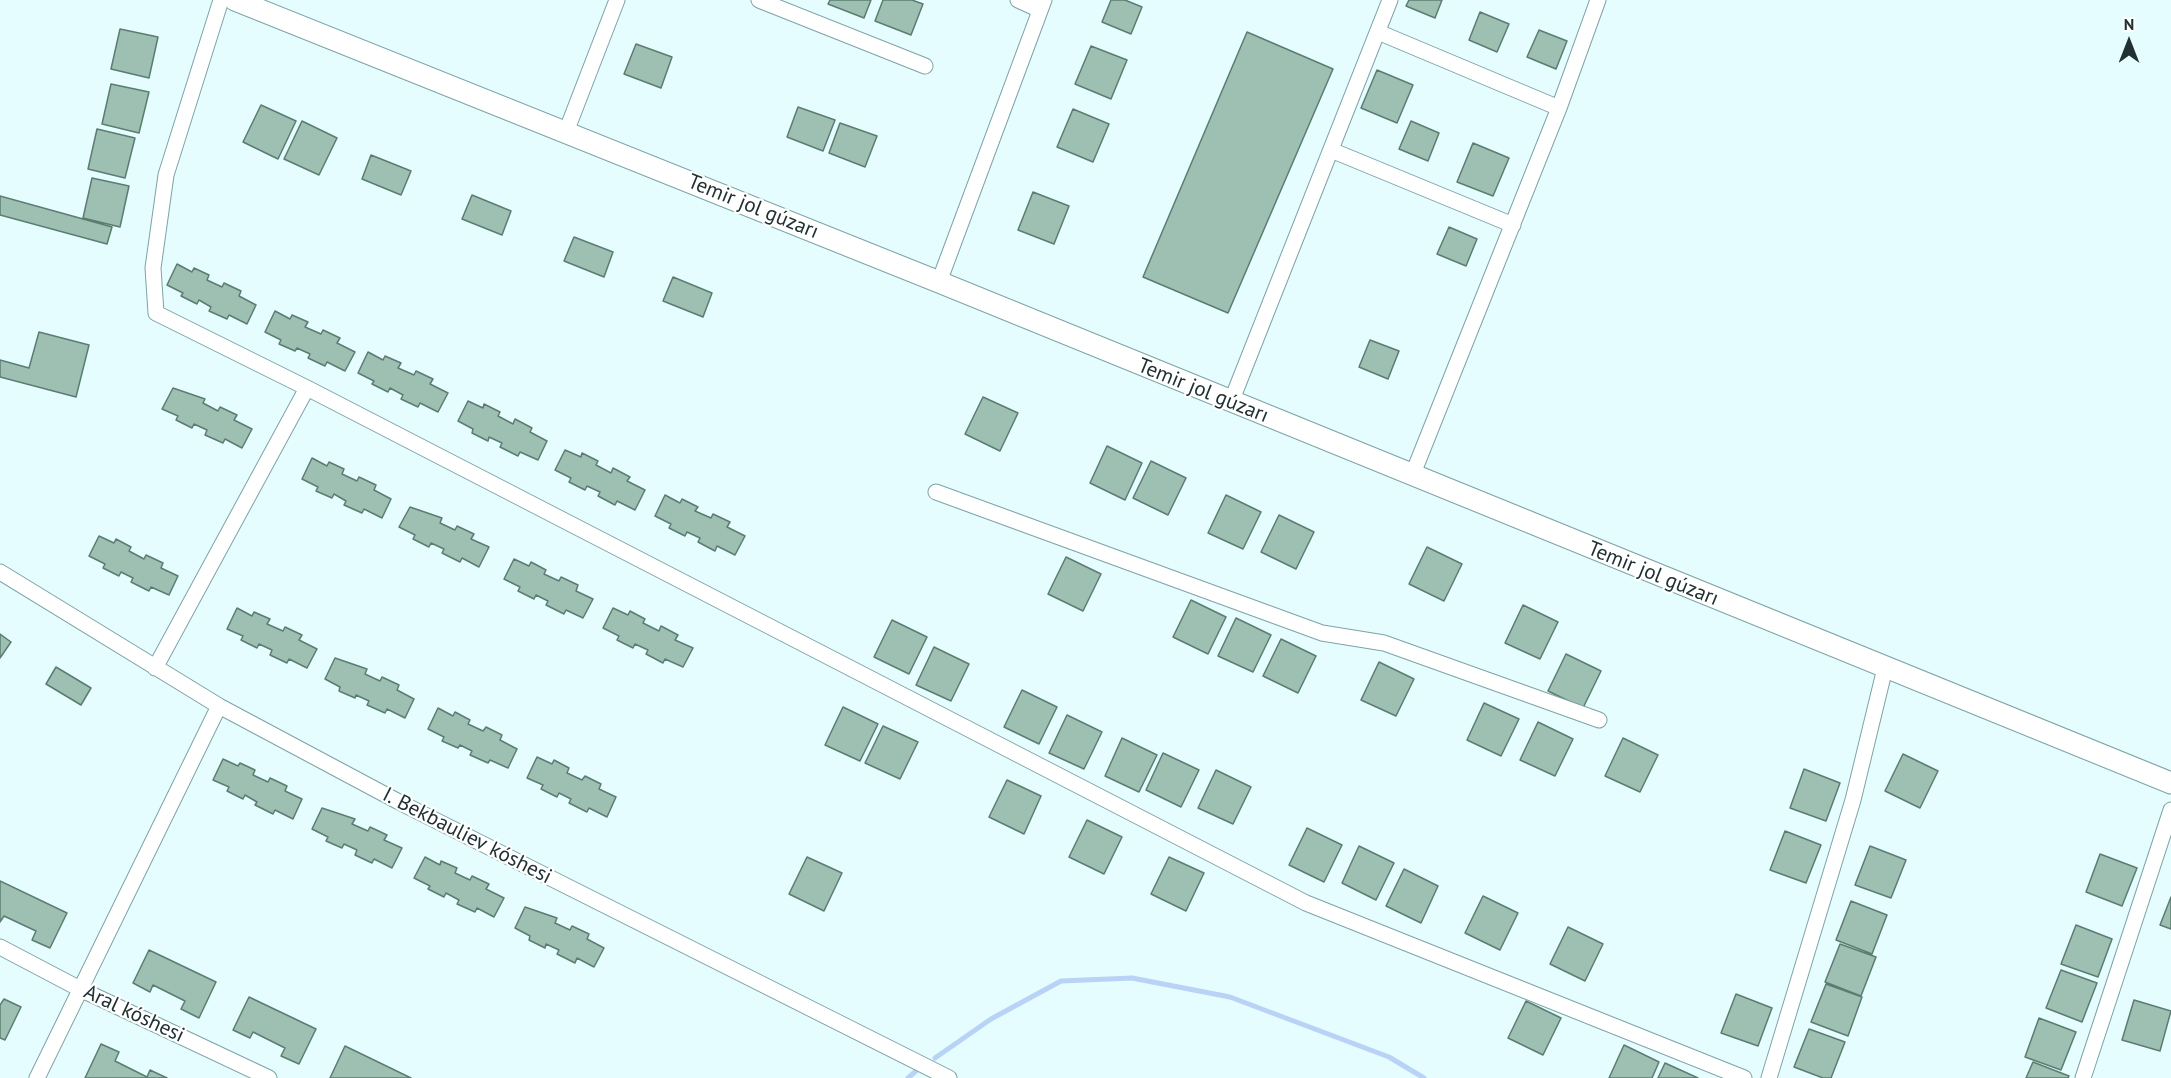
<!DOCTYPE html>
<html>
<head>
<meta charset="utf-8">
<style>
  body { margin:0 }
  #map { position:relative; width:2171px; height:1078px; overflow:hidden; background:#e5fdfe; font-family:"PT Sans",sans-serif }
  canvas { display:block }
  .north { position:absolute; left:2099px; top:12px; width:60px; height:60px; -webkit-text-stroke:4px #fff; paint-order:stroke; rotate:0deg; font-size:16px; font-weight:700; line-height:24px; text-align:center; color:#213132 }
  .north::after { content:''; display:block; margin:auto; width:21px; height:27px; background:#213132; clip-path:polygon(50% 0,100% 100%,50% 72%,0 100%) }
</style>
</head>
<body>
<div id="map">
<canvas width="2171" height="1078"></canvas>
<div class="north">N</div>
</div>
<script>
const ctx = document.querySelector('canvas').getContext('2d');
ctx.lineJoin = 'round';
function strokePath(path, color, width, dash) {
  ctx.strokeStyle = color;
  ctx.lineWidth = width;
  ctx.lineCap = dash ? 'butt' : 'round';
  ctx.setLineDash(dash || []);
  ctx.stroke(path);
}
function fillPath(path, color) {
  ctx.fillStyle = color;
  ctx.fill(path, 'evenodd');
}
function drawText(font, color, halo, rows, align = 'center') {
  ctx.font = font + ' "PT Sans",sans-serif';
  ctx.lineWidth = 4.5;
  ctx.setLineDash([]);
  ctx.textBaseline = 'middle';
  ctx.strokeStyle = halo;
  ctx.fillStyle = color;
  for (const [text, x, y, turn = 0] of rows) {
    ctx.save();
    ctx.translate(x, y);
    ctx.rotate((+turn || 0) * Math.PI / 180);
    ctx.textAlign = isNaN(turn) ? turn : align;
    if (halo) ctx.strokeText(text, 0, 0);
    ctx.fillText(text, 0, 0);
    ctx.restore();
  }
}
const stream = new Path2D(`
  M935,1058L991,1019L1061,981L1132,978L1230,997L1389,1057L1424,1078
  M908,1078L916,1071`);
const building = new Path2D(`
  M830,0H871L864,18L828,4Z
  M883,0H912L923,4L911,35L875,21Z
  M1111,0H1125L1142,7L1131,34L1102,22Z
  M1409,0H1442L1435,18L1406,6Z
  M1480,12L1509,24L1497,52L1469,40Z
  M120,29L158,37L149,78L111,69Z
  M1539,30L1567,41L1556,69L1527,57Z
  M1247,32L1333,69L1228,313L1143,277Z
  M636,44L672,57L661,88L624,74Z
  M1091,46L1127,60L1111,99L1075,84Z
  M1377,70L1413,85L1397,123L1361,108Z
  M111,84L149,92L139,133L102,124Z
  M261,105L296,121L278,159L243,142Z
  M798,107L835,120L823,151L787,137Z
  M1073,109L1109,124L1093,162L1057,147Z
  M302,121L337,138L319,175L284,159Z
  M1411,121L1439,133L1428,161L1399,149Z
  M840,123L877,136L865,167L829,153Z
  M97,129L135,138L125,178L88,169Z
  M1473,143L1509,158L1493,196L1457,182Z
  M371,155L411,171L401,195L362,179Z
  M92,178L129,186L120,227L83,218Z
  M1033,192L1069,206L1054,244L1018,230Z
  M472,195L511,211L502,235L462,219Z
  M0,196L112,227L107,244L0,215Z
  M1449,227L1477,239L1466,266L1437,254Z
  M574,237L613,252L604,277L564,261Z
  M177,264L192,272L194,268L209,275L207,280L222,287L224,283L241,291L239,296L256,305L247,324L229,315L227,319L209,311L211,307L199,300L197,304L181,296L183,293L167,285Z
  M673,277L712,293L703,317L663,301Z
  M275,311L290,319L292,315L308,322L305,327L321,334L323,330L340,338L337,343L355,352L345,371L327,362L325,366L308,358L310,354L297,348L295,351L279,344L281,340L265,332Z
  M39,332L89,345L76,397L0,377V360L29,368Z
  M1370,340L1399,351L1388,379L1359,367Z
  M368,352L383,360L385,356L401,363L398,368L414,375L416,371L433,379L430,384L448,393L438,412L420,403L418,407L401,399L403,395L390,388L388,392L372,384L374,381L358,373Z
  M173,388L205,399L203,403L218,411L220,407L237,415L234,420L252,429L242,448L225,439L223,443L205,435L207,430L194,424L192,428L176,420L178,416L162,409Z
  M983,397L1018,413L1000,451L965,434Z
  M468,401L483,408L484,404L500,412L498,416L513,424L515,419L532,428L530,432L547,441L538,460L520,452L518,456L500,447L502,443L489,437L488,441L472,433L473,429L458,421Z
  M1107,446L1142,463L1125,500L1090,483Z
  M565,450L581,457L582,453L598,461L596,465L611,473L613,468L630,477L627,481L645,490L635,510L617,501L615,505L598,496L600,492L587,486L585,490L569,482L571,478L555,470Z
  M312,458L327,466L329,462L344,469L342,474L357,481L359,477L376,485L374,490L391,499L382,518L364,509L362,513L344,505L346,501L334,494L332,498L316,491L318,487L302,479Z
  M1151,461L1186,478L1168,515L1133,498Z
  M665,495L680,503L682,499L698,507L695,511L711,518L713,514L730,522L727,527L745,536L735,555L717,546L715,551L698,542L700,538L687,532L685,536L669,528L671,524L655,516Z
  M1226,495L1261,512L1243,549L1208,533Z
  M410,507L442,518L440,523L455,530L457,526L474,534L471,539L489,547L479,567L462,558L460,562L442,553L444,549L431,543L429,547L413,539L415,535L399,527Z
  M1279,515L1314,532L1296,569L1261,552Z
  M99,536L114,543L116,539L131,547L129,551L144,559L146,555L163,563L161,568L178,576L169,595L151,587L149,591L131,582L133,578L121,572L119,576L103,568L105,564L89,556Z
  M1427,547L1462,564L1444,601L1409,584Z
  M1066,557L1101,574L1083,611L1048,594Z
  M514,559L529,566L531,562L546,570L544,574L559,581L561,577L578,585L576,591L593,599L583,618L566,610L564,614L546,605L548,601L536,595L534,599L518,591L520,587L504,579Z
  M1191,600L1226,617L1208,654L1173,637Z
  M1523,605L1558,622L1540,659L1505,643Z
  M237,608L252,616L254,612L270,619L267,624L283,631L285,627L302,635L299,640L317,649L307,668L289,659L287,663L270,655L272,650L259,644L257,648L241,640L243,636L227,629Z
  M613,608L628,615L630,611L645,619L643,623L659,631L661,626L678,635L675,640L693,648L683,667L665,659L663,663L646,654L648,650L635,644L633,648L617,640L619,636L603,628Z
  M1236,618L1271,635L1253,672L1218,656Z
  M892,620L927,637L909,674L874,657Z
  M0,634L11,642L0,658Z
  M1281,639L1316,656L1298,693L1263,676Z
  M934,647L969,664L951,701L916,685Z
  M1566,654L1601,671L1583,708L1548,691Z
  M335,658L367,669L365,674L380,681L382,677L399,685L397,690L414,699L405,718L387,709L385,713L367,705L369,701L356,695L355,698L339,691L340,687L325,679Z
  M1379,662L1414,679L1396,716L1361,700Z
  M56,667L91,688L81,705L46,684Z
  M1022,690L1057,707L1039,744L1004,727Z
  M1484,703L1519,719L1501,756L1467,740Z
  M843,707L878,724L860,761L825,745Z
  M438,708L453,716L455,712L470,720L468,724L483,731L486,727L502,735L500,740L517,749L508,768L490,760L488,763L470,755L472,751L460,745L458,748L442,741L444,737L428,729Z
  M1067,715L1102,732L1084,769L1049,753Z
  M1538,722L1573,739L1555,776L1520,760Z
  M883,726L918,742L900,779L865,763Z
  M1122,738L1157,755L1139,792L1105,776Z
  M1623,738L1658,755L1640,792L1605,776Z
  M1163,753L1199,770L1181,807L1146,790Z
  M1903,754L1938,771L1920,808L1885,791Z
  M537,757L552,764L554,760L569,768L567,773L582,780L585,776L601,784L599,789L616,797L607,817L589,808L587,812L569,803L571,799L559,793L557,797L541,789L543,785L527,778Z
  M223,759L238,766L240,763L255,770L253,775L268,782L270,778L287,786L285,791L302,799L293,819L275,810L273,814L255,805L257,802L245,795L243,799L227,791L229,787L213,780Z
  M1804,769L1840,783L1826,821L1790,808Z
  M1216,770L1251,787L1233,824L1198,808Z
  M1007,780L1041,796L1024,834L989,817Z
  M322,808L355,819L352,824L368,831L370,827L387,835L384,840L402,848L392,868L374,859L372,863L355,855L357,850L344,844L342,848L326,841L328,837L312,829Z
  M1087,820L1122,837L1104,874L1069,857Z
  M1307,828L1342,845L1324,882L1289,865Z
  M1785,831L1821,845L1806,883L1770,870Z
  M1359,846L1394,863L1376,900L1342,883Z
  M1870,846L1906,860L1891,898L1855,885Z
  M2100,854L2137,868L2122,906L2086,892Z
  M425,857L440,865L441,861L457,868L455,873L470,880L472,876L489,884L486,889L504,898L494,917L477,908L475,912L457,904L459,900L446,893L444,897L428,889L430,886L414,878Z
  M807,857L842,873L824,911L789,894Z
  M1169,857L1204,873L1186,911L1151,894Z
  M1404,869L1438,886L1421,923L1386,906Z
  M0,881L67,913L50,948L32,940L36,931L4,916L0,922Z
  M1483,896L1518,913L1500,950L1465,933Z
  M2171,897V929L2160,925Z
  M1851,901L1887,915L1872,954L1836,940Z
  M525,907L557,918L555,923L570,930L572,926L589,934L587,939L604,948L594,967L577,958L575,963L557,954L559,950L546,944L545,948L529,940L530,936L515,928Z
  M2076,925L2112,939L2098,977L2061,964Z
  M1568,927L1603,944L1585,981L1550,964Z
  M1840,944L1876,957L1861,996L1825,982Z
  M149,950L216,982L199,1018L181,1009L185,1001L153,985L150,992L133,983Z
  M2061,970L2097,983L2082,1022L2046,1008Z
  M1826,984L1862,997L1848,1036L1811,1022Z
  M1736,994L1772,1008L1758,1046L1721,1033Z
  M249,997L316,1029L299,1064L281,1056L285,1048L253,1032L250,1038L233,1030Z
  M4,999L21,1007L5,1040L0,1038V1005Z
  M2134,1000L2171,1011L2160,1051L2122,1040Z
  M1526,1001L1561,1018L1543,1055L1508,1038Z
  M2039,1018L2076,1032L2061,1070L2025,1057Z
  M1809,1029L1845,1042L1831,1078H1823L1794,1067Z
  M101,1044L119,1052L115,1061L147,1077L150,1070L167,1078H85Z
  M1624,1045L1659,1062L1652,1078H1609Z
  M345,1046L411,1078H330Z
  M2033,1062L2069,1076L2068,1078H2026Z
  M1665,1063L1698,1078H1658Z`);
const street = new Path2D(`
  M221,0L166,175L153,268L156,313L307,388L1306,903L1744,1078
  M759,0L925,66
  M1018,0L1040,10
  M1378,32L1559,108
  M566,132L617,0
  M1331,150L1513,225
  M939,282L1044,0
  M1231,402L1390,0
  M1412,476L1559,108L1598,0
  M936,492L1322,633L1384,643L1599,720
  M0,572L219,706L399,802L949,1078
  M155,668L307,388
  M0,947L80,989L269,1078
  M37,1078L219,706
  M1769,1078L1853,800L1885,668
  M2083,1078L2171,810`);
const secondary = new Path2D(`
  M235,0L939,282L2171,783`);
const streetNames = [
  ["Temir jol gúzarı",753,207,22],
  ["Temir jol gúzarı",1203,391,22],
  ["Temir jol gúzarı",1653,574,22],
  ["I. Bekbauliev kóshesi",467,836,27],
  ["Aral kóshesi",134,1014,25]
];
strokePath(stream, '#b8d3f6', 5);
fillPath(building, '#9dc0b3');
strokePath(building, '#5b7d71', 1.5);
strokePath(street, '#7da4a5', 17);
strokePath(secondary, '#7da4a5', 23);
strokePath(street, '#fff', 15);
strokePath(secondary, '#fff', 21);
drawText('21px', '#213132', '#fff', streetNames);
</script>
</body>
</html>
